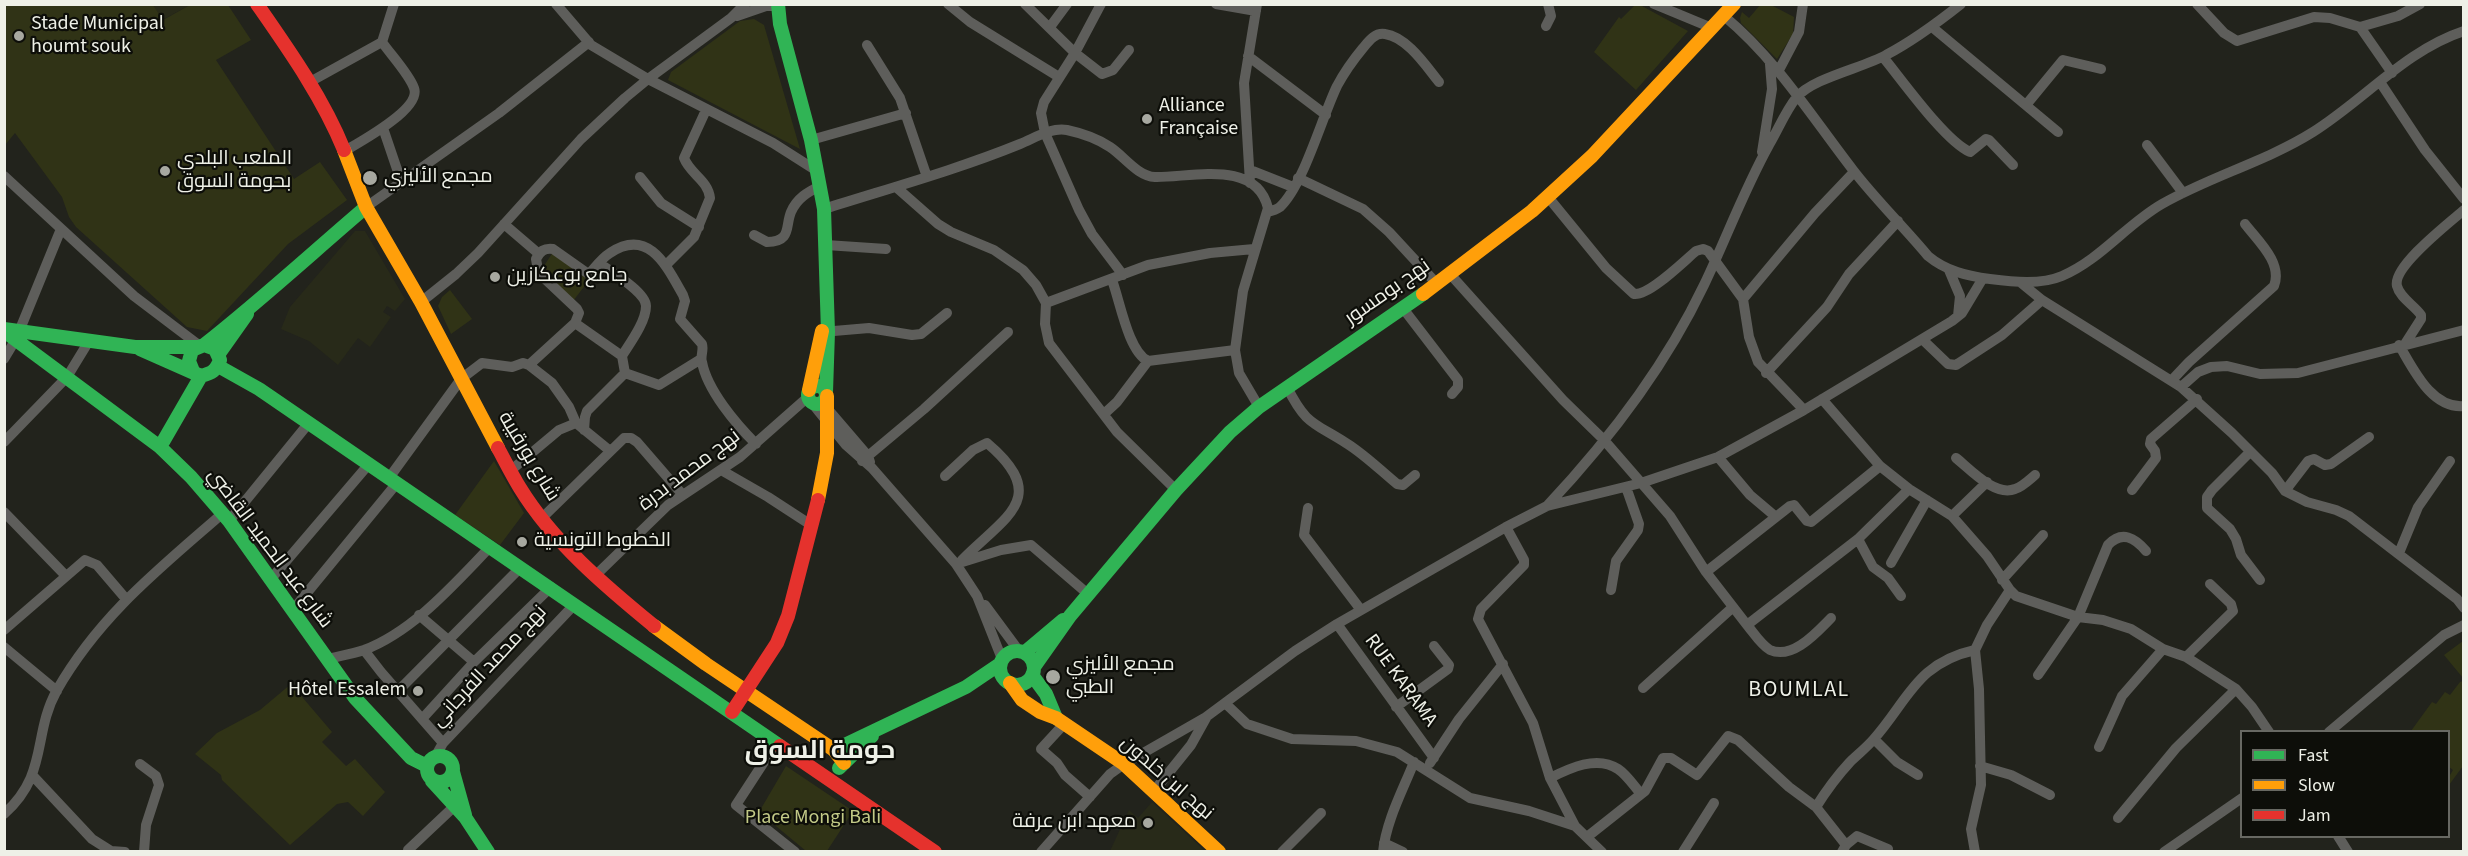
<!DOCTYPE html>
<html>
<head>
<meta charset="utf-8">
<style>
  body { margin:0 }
  #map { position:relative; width:2468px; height:856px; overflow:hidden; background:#22231c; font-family:"Source Sans 3",sans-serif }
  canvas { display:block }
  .frame { position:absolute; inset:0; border:6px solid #eef0e7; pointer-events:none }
  .legend { position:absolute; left:2240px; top:730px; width:210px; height:108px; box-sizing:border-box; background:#0d0e09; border:2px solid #676862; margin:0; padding:8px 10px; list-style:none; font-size:18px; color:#eef0e7 }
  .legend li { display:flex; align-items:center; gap:12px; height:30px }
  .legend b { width:30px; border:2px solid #676862 }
</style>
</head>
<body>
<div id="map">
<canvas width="2468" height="856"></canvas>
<div class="frame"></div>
<ul class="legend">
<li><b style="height:8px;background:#30b455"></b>Fast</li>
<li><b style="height:8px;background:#ff9f0a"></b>Slow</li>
<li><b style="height:8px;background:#e5322d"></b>Jam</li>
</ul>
</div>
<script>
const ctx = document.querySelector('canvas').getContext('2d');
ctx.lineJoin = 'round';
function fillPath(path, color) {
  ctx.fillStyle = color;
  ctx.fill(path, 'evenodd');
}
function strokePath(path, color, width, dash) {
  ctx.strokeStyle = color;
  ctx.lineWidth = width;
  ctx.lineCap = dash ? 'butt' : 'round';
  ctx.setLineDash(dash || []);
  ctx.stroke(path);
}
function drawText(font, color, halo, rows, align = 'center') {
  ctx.font = font + ' "Source Sans 3",Cairo,sans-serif';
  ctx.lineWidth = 4.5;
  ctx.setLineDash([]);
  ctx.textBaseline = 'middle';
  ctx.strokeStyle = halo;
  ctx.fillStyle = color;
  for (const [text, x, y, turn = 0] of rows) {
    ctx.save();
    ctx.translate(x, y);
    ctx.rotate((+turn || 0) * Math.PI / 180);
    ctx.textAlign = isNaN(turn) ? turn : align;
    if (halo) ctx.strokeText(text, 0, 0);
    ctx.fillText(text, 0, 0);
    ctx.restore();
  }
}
const built = new Path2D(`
  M153,5H190L162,20Z
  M355,231H365L405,299L395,311L387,306L383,312L391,317L370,347L358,338L338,365L309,341L281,329L290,307Z
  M1152,802L1205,851H1110L1129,810L1138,818Z`);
const green = new Path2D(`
  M1761,4L1771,5L1794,17L1793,34L1777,59L1741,23L1740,18L1742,12L1749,18Z
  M4,5H153L163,20L190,5H228L251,40L216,60L294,179L320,162L347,200L288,244L207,331L187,327L76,227L69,217L62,197L15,133L5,145Z
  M1635,5H1640L1688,31L1636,90L1594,52L1619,17L1621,19Z
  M754,19L764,25L800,149L668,80L671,72L740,21Z
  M553,252L590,279L573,301L542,269Z
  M450,290L472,319L451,334L438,306L442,297Z
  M494,461L524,513L500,545L455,515Z
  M2463,641V678L2444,655Z
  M2463,681V766L2449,785V777L2453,770L2449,767L2448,732L2411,731L2432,702L2436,704L2445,692L2450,695L2460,682Z
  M291,684L332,732L322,742L346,766L355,759L385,792L363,816L348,802L337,804L290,845L222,780L221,775L195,754L217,733L260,710Z
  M786,766L853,811L827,851H806L759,812Z`);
const street = new Path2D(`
  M556,4L591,45L648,79L773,143L817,171
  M948,4L970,22L1059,77
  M1025,4L1075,53L1102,74L1113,70L1129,50
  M1101,4L1075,53L1044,102L1041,113L1045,133L1079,210L1092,234L1123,275
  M1216,4L1256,11
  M1654,4L1712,28
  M2197,4L2224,33L2237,41L2314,17L2330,18L2360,27L2398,16L2420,4
  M737,16L766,6H778
  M1724,16C1776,59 1812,117 1853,170C1876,200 1904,227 1928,256C1946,271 1967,276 1990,279C2013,282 2041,285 2062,276C2100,260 2127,224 2162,204C2211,176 2265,162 2313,132C2364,100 2406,50 2464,31
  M1546,26L1551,16L1548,4
  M1050,27L1067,4
  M1932,27L2058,132
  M2360,27L2392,73
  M867,45L900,98L927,177
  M1248,56L1326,115
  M1883,57C1902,80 1945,141 1970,152L1986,139L1989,140L2013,165
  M1778,72L1799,32L1803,4
  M2380,82L2425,150L2464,199
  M308,83L382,42
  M2026,105L2063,60L2101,69
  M383,128L401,181
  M811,140L906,113
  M2147,145L2183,193
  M343,152C358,143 422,109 414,88C409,74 391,55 382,42L394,4
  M1762,152L1772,89L1770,64
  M1250,170L1293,187
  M4,176L134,296L200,346
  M640,177L661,203L699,227
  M1298,178L1363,209L1389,232L1437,284
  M1250,183L1244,83L1257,4
  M896,187L938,224L951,232L994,250L1023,270L1036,285L1046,303L1045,324L1049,343L1117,432L1176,490
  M1548,197L1606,268L1634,294C1649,296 1683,262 1696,251L1703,249L1708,251L1743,299L1749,337L1758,362L1804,410
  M366,207L499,113L589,42
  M824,209C890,188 956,170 1020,144C1035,138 1051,127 1067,130C1081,133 1098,139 1110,147C1124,156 1137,176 1155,177C1189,178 1256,158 1268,208L1243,291L1235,350L1239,373L1259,407
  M1267,212C1272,211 1276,210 1280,207C1303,186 1322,117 1337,86C1344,73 1353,60 1363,48C1368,42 1375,32 1385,34C1407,37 1426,66 1439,82
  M504,224L539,254
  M754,235L767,242C792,242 785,226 791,212C797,198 808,192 820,186
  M826,245L886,249
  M666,265L694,237L710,198C708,180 690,174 684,158L706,110
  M1949,270L1960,296L1958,316
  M1450,274L1563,400L1604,440L1670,516L1706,572L1747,625L1858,539L1909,489
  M1112,280C1120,301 1128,351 1148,361
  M2020,282L2042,300L2181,387L2232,433L2272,473L2285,491L2307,502L2336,510L2349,516L2457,599L2464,608
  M1743,299L1815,213L1854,172
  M421,302L456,274L478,253L581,139L625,98L648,79L731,18L745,4
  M1046,303L1148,265L1210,253L1254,249
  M1402,307L1458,380V387L1452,394
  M575,323L622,356
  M822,332L869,328L912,335L921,334L947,313
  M1923,340L1948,364L1956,365L2002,335L2042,300
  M2405,344L2421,319V315C2414,305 2400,298 2397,286C2392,267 2449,223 2464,210
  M2399,345C2413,368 2431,409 2464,406
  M4,359L16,339L61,229
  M529,365L575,323L579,313L577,309L542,276L538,270L536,259C540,251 544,248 553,249L587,273H590C596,266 602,258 610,253C649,227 667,267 683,295L685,301L680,319L702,344C704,351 700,356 702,362C707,390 736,424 756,444
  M625,373L659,385L701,359
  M1766,373L1827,307L1849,274L1898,221
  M2172,380L2189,362L2274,286C2283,263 2258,241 2245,224
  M1287,387C1306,425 1313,422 1346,443C1364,454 1380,470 1397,484L1403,485L1415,475
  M2181,387L2198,372L2211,367L2227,366L2260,374L2298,373L2464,330
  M1822,399L1880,466L1909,489L1952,516L1987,556L2010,590L2016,596L2078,617L2103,620L2131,629L2163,649L2186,657L2236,689L2252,707L2269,732
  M812,403L846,445L872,468L956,564L1001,550L1031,545L1088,594
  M826,407L868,456L870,462
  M1104,414L1117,402L1148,361L1235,350
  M584,430L585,417L587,411L625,373L622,356C630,343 646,322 646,306C646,292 610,271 599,263
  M4,442L67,377L89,341
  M2250,452L2212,490L2207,497V508L2230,529L2236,539L2241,555L2260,580
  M1718,457L1750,495L1776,517
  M1956,458C1971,470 1995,497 2015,489C2022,487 2029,480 2035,475
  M862,461L924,409L1008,332
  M721,470L768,497L811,525
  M510,471L559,430L576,423
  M945,476L973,450L987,443C1052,498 1004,517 962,560
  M389,478L461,379L482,363L512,367L523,363L529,365L552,383L569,407L576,423L609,450
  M2132,490L2156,458L2155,451L2150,444L2151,439L2197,399
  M2285,491L2308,461L2314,459L2325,465L2331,464L2369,437
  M1547,506C1609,440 1665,367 1704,285C1726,239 1744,190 1769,145C1778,130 1785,112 1796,98C1812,78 1863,68 1886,55C1913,41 1937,23 1961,4
  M1308,508L1304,535L1361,610
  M4,512L66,576
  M1952,516L1987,482
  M542,518L624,438H631L637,442L682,494
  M229,521L308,424
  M1506,527L1524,560V565L1481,609L1478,619L1533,723L1550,778L1575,826
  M1858,539L1873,567L1888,578L1901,596
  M2399,553L2418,507L2450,461
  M1891,563L1927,500
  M956,564L977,596L1002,659
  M1706,572L1790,506L1794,505L1807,521L1811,522L1880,466
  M596,575L668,505L740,457L808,397
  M270,580L369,464
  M2002,580L2043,535
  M1611,590L1616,561L1638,530L1639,524L1626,487
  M985,605L1019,651
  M292,611L397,483
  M419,615L474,662
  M1337,624L1434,758
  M1747,625C1753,632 1761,645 1770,650C1793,660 1817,632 1831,618
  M4,630L85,560L97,565L126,599
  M4,647L57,691
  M364,650L381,672L443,743
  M2186,657L2233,611L2231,604L2210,584
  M327,659C339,656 352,654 364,650C414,631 454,584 491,546
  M2038,675L2078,617L2108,545C2122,530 2135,538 2146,551
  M1643,688L1732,608
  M397,692L520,568
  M1225,703L1247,724L1292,739L1356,741L1397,752L1470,798L1529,811L1575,826L1602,852
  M1396,707L1448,669L1449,665L1434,646
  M422,719L474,662L551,587
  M1064,724L1041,749L1057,763L1065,775L1090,797
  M2329,732L2444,635L2464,625
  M1874,739L1897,762L1918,775
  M777,742L736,805L795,852
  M2099,747L2122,696L2163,649
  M435,757L443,743L574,605
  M1430,763L1459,719L1503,664
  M140,764L156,776L159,785L146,825L144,852
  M1980,766L2011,775L2050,795
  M33,776L92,839L111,851L125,852
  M1550,778C1570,768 1597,755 1618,769C1627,775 1634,786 1641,794
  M1154,791L1191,745L1206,718
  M4,814C49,774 32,735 57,690C100,615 159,569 223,513
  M2118,818L2176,748L2236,689
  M2338,836L2348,852
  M1587,837L1645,791L1663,758H1671L1697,775L1728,736L1738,740L1789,787L1816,807
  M1384,843L1403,852
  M1846,845L1857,836L1888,849
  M408,850L460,801
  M1041,852L1110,774L1124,764L1206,717L1295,651L1337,624L1506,527L1547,506L1641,483L1718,457L1804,410L1952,321L1962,313L1983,278
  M1282,852L1321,813
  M1383,852C1386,821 1403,790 1414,762
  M1683,852L1714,803
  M1842,852L1846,845L1816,807C1826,791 1837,776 1850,762C1857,755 1866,748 1873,740C1908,701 1916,663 1975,650
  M1975,852L1971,829L1981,785L1979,689L1975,650L1987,625L2010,590
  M2164,852L2242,798`);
const fast = new Path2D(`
  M778,4L780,24L811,140L824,209L828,332L826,392
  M4,329L135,347H197
  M4,331L160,447L191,477L229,521L355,698L411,758L427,766
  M204,345C260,301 312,253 366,207
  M140,349L201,376C212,373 216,371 220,360L215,349L204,345L192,350L189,361L193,371
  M218,355L247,314
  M218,366L259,389L780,746
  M808 395a9 9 0 1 1 18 0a9 9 0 1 1-18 0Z
  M160,447L201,376
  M1000 668a17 17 0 1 1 34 0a17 17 0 1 1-34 0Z
  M1025,652L1063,620
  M1034,667L1070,616L1176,490L1230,432L1259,407L1423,294
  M1032,675L1046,694L1056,718
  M834,750L966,687L1000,664
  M427 769a13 13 0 1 1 26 0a13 13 0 1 1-26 0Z
  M839,768L872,736
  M453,772L465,815
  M432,781L465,817L488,852`);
const slow = new Path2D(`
  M344,150L366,207L421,302L498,448
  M1423,294L1532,211L1592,156L1734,4
  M809,390L822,331
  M818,500L827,453V396
  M654,626L706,664L834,750L844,763
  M1010,683L1022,700L1040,712L1056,718L1124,764L1219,852`);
const jam = new Path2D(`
  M257,4C289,50 323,98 344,150
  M498,448C505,461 512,475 520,488C553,542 605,586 654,626
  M732,712L777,643L788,616L818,500
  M780,746L935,852`);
const markers = [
  [19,36,6,"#a7a8a0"],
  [1147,119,6,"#a7a8a0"],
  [165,171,6,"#a7a8a0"],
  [370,178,8,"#a7a8a0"],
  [495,277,6,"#a7a8a0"],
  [522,542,6,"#a7a8a0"],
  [1053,677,8,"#a7a8a0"],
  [418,691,6,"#a7a8a0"],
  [1148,823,6,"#a7a8a0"]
];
const poiNames = [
  ["Stade Municipal",31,25],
  ["houmt souk",31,48],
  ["Alliance",1159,107],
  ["Française",1159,130],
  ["الملعب البلدي",177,160],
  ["بحومة السوق",177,183],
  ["مجمع الأليزي",384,178],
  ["جامع بوعكازين",507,277],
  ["الخطوط التونسية",534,542],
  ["مجمع الأليزي",1066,666],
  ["الطبي",1066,689],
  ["Hôtel Essalem",406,691,"right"],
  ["معهد ابن عرفة",1136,823,"right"]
];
const streetNames = [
  ["نهج بومسور",1388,293,-35],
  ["شارع بورقيبة",528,457,59],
  ["نهج محمد بدرة",690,471,-37],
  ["شارع عبد الحميد القاضي",269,549,53],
  ["نهج محمد الفرجاني",490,667,-47],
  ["RUE KARAMA",1400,681,54],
  ["نهج ابن خلدون",1166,779,41]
];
const parkNames = [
  ["Place Mongi Bali",813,819]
];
const quarterNames = [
  ["BOUMLAL",1799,691]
];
const districtNames = [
  ["حومة السوق",820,752]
];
fillPath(built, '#282a19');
fillPath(green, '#303316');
strokePath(street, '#5e5e5b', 10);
strokePath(fast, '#30b455', 14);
strokePath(slow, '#ff9f0a', 14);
strokePath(jam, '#e5322d', 14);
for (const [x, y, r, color] of markers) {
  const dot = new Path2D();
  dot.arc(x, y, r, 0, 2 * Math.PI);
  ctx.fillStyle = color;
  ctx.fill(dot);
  strokePath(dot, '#0d0e09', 2);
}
drawText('20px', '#eef0e7', '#0d0e09', poiNames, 'left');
drawText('20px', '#eef0e7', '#0d0e09', streetNames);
drawText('20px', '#c3ca87', '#0d0e09', parkNames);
ctx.letterSpacing = '1.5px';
drawText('22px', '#eef0e7', '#0d0e09', quarterNames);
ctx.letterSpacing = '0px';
drawText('bold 26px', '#eef0e7', '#0d0e09', districtNames);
</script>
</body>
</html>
